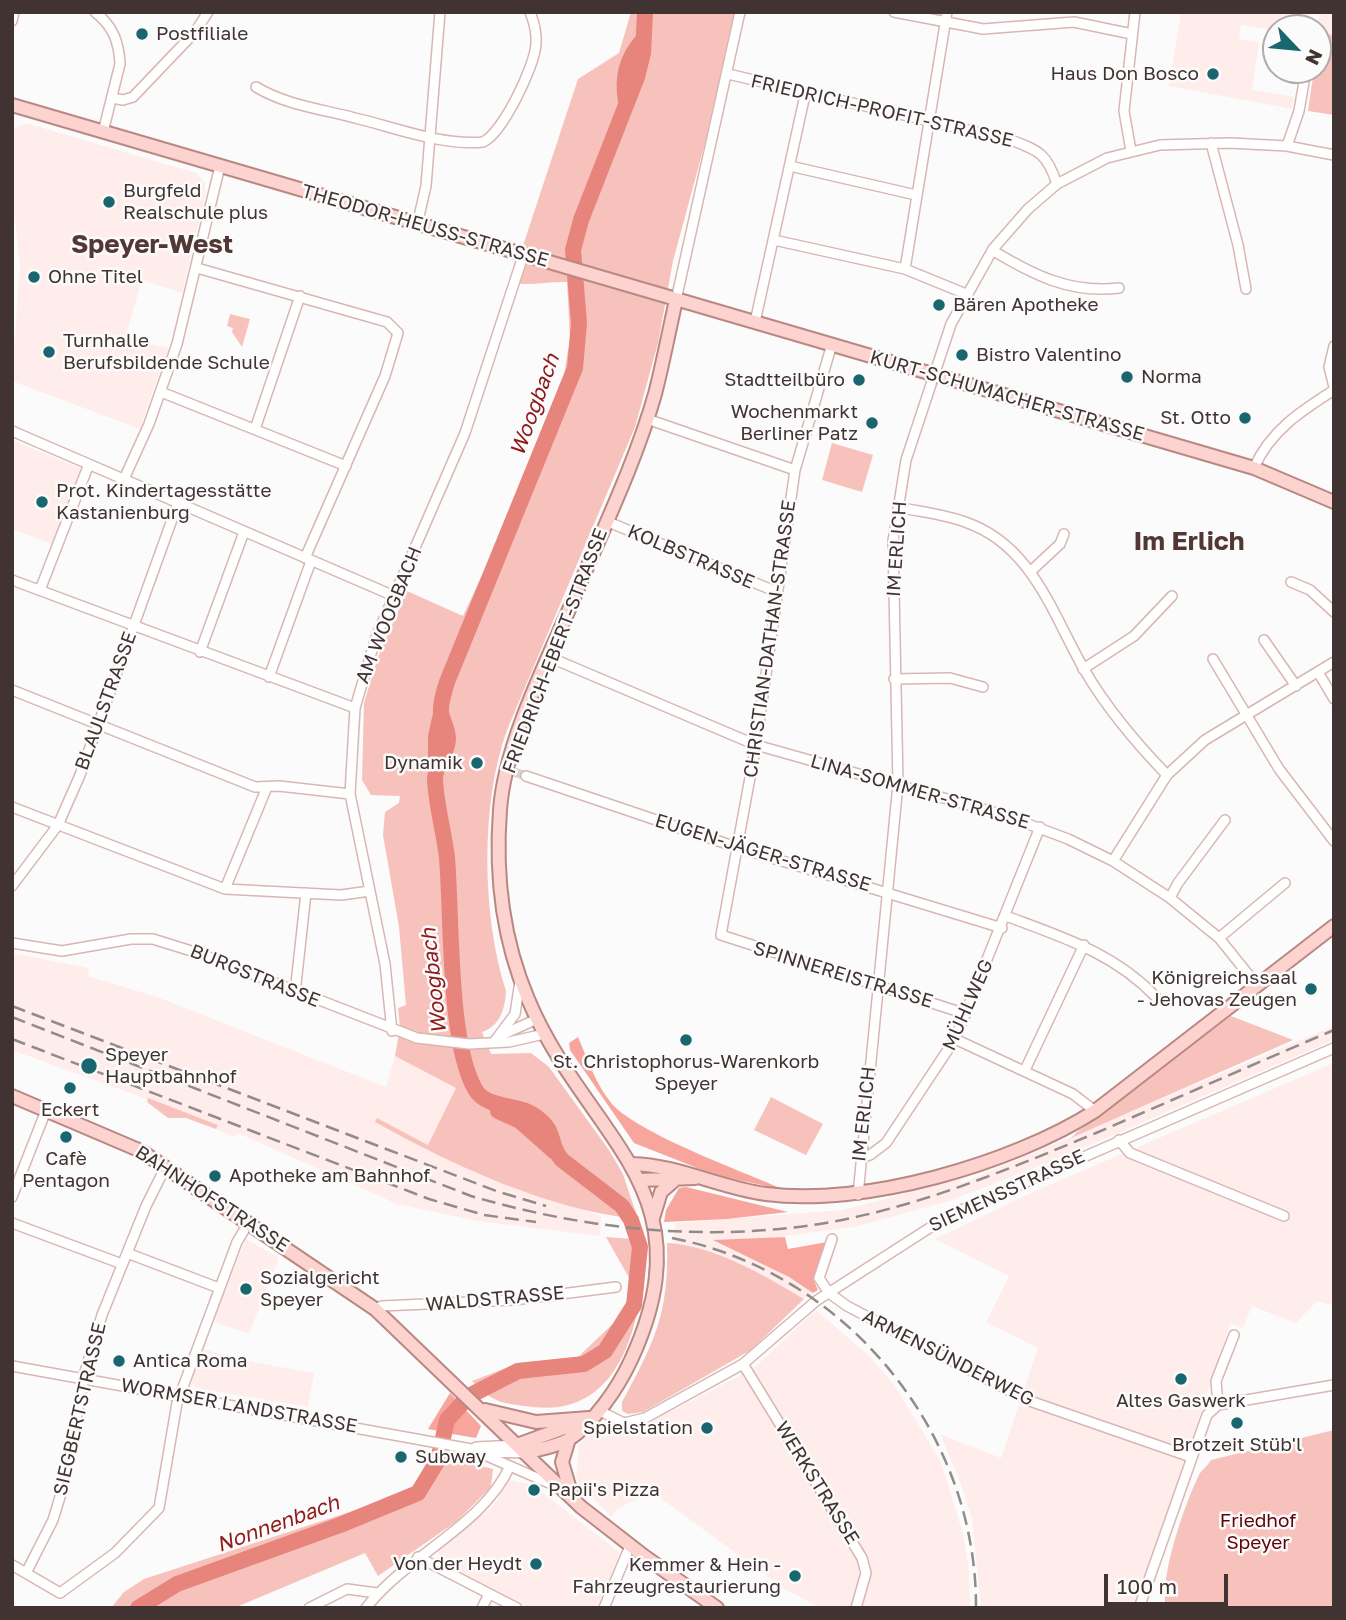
<!DOCTYPE html>
<html>
<head>
<meta charset="utf-8">
<style>
  body { margin:0 }
  #map { position:relative; width:1346px; height:1620px; overflow:hidden; background:#fbfbfb; font-family:"Golos Text",sans-serif }
  canvas { display:block }
  .frame { position:absolute; inset:0; border:14px solid #413332; pointer-events:none }
  .north { position:absolute; left:1262px; top:14px; width:70px; height:70px; box-sizing:border-box; background:#fbfbfb; border:2px solid #b1abab; border-radius:50%; rotate:116deg; font-size:19px; font-weight:700; line-height:28px; text-align:center; color:#413332 }
  .north::after { content:''; display:block; margin:auto; width:24px; height:32px; background:#1a666f; clip-path:polygon(50% 0,100% 100%,50% 72%,0 100%) }
  .scale { position:absolute; left:1104px; top:1574px; width:124px; height:32px; box-sizing:border-box; border:4px solid #413332; border-top:0; padding-left:9px; font-size:21px; line-height:24px; white-space:nowrap; color:#413332; -webkit-text-stroke:5px #fbfbfb; paint-order:stroke }
</style>
</head>
<body>
<div id="map">
<canvas width="1346" height="1620"></canvas>
<div class="frame"></div>
<div class="north">N</div>
<div class="scale">100 m</div>
</div>
<script>
const ctx = document.querySelector('canvas').getContext('2d');
ctx.lineJoin = 'round';
function fillPath(path, color) {
  ctx.fillStyle = color;
  ctx.fill(path, 'evenodd');
}
function strokePath(path, color, width, dash) {
  ctx.strokeStyle = color;
  ctx.lineWidth = width;
  ctx.lineCap = dash ? 'butt' : 'round';
  ctx.setLineDash(dash || []);
  ctx.stroke(path);
}
function drawText(font, color, halo, rows, align = 'center') {
  ctx.font = font + ' "Golos Text",sans-serif';
  ctx.lineWidth = 5;
  ctx.setLineDash([]);
  ctx.textBaseline = 'middle';
  ctx.strokeStyle = halo;
  ctx.fillStyle = color;
  for (const [text, x, y, turn = 0] of rows) {
    ctx.save();
    ctx.translate(x, y);
    ctx.rotate((+turn || 0) * Math.PI / 180);
    ctx.textAlign = isNaN(turn) ? turn : align;
    if (halo) ctx.strokeText(text, 0, 0);
    ctx.fillText(text, 0, 0);
    ctx.restore();
  }
}
const built = new Path2D(`
  M1181,12H1313L1309,15L1307,28L1281,25L1276,30L1241,25L1239,39L1259,42L1252,90L1294,97L1292,109L1169,86Z
  M1319,12H1334V35L1318,33Z
  M26,123L196,173L205,183V198L182,293L142,280L125,338L168,348L140,429L12,381L20,264L12,193V138L14,129Z
  M12,440L82,469L55,545L12,529Z
  M12,953L89,968L88,976L157,997L386,1087L395,1056L457,1087L428,1145L377,1118L376,1123L515,1186L601,1216L600,1236L477,1221L397,1204L238,1133L235,1137L216,1129L218,1125L12,1050Z
  M1334,1026V1040L1062,1157L949,1201L854,1227L746,1241L716,1240L789,1277L813,1293L804,1299L731,1261L673,1243L675,1223L843,1210L960,1179L962,1183Z
  M1334,1063V1294L1330,1305L1317,1301L1296,1323L1252,1306L1243,1328L1230,1324L1136,1608H981L972,1519L960,1481L940,1434L1001,1458L1038,1348L986,1322L1009,1276L935,1239L1033,1192Z
  M246,1239L279,1258L249,1334L213,1321Z
  M816,1310L869,1356L895,1386L941,1462L963,1534L969,1571L970,1608H821L786,1590L651,1491L617,1509L611,1517L576,1480L579,1445L595,1428L606,1427L623,1436L735,1378L756,1366Z
  M203,1349L242,1360L314,1373L308,1407L196,1388L192,1383V1376Z
  M509,1480L533,1485L620,1553L598,1608H529L437,1560L440,1548L494,1505Z`);
const green = new Path2D(`
  M631,12H735L724,73L673,261L658,343L635,427L507,730C480,804 482,917 506,991C505,1009 500,1026 482,1032L491,1054L531,1053L549,1067L609,1150L623,1174L638,1219C551,1211 452,1165 375,1122L377,1118L428,1145L456,1088L395,1056L400,1028L398,1008L406,1005L399,927L383,835L385,812L399,803L400,796L371,795L362,780L364,703L378,657L407,591L463,616L506,523L564,374L570,338L567,282C548,281 528,287 511,282L578,79L619,53Z
  M1320,33L1334,35V115L1308,111L1314,70H1318Z
  M230,314L250,319L242,347L232,332L233,328L227,326Z
  M832,443L873,455L862,492L822,480Z
  M1231,1016L1293,1040L1071,1138L1076,1133Z
  M771,1097L823,1124L806,1155L754,1130Z
  M148,1098L218,1125L216,1129L186,1118H168L147,1102Z
  M606,1237L645,1240C644,1311 626,1418 533,1407C502,1403 494,1404 472,1381L519,1363L578,1357L625,1312L632,1299V1283Z
  M667,1243C716,1246 763,1275 804,1299L751,1350L643,1412L628,1414L622,1411V1402C655,1341 669,1313 667,1243Z
  M1334,1430V1608H1166C1159,1578 1184,1506 1198,1477C1200,1471 1207,1467 1211,1460Z
  M430,1453L493,1469L491,1487L457,1521L378,1576L365,1553L234,1608H111L124,1592L144,1579L411,1492L421,1478Z`);
const forest = new Path2D(`
  M578,1037C588,1060 596,1085 612,1104C639,1134 744,1172 785,1190L715,1175L634,1143L570,1050L569,1043Z
  M686,1187L788,1212L727,1219L664,1222L666,1210L679,1188Z
  M785,1237L788,1249L827,1242L814,1281L818,1290L813,1293L789,1277L713,1240Z
  M450,1393L457,1400L439,1431L428,1429Z
  M462,1406L481,1426L476,1438L446,1433Z`);
const river = new Path2D(`
  M626,101C622,79 627,58 642,41
  M436,767V737L441,714
  M498,1111L520,1121L555,1152
  M138,1608L177,1584L340,1525L418,1493L438,1460L447,1420L469,1396L518,1371L584,1364L605,1351L634,1305L640,1247L631,1220L622,1206L562,1160C547,1143 559,1131 532,1114C515,1103 486,1109 475,1089C448,1042 452,917 447,858C444,832 436,805 435,779C435,765 448,753 448,739C448,730 443,722 441,713C440,703 444,692 447,682L575,368L579,323L573,250L581,220L637,77L643,53L645,12`);
const minorTunnel = new Path2D(`
  M514,772L526,776`);
const minor = new Path2D(`
  M95,12C113,26 119,42 120,64L103,132
  M894,12L983,29L1074,22L1132,34
  M12,21L14,12
  M728,74L1011,140C1040,151 1047,154 1057,184
  M256,87C286,105 321,109 355,118C394,127 441,146 483,142C502,134 535,66 536,44C537,33 534,22 530,12
  M112,98L123,100L133,97L195,32L208,12
  M1211,143L1238,245L1246,289
  M1287,146L1299,111L1306,70
  M1131,151L1124,111L1135,12
  M790,166L916,195
  M417,225L426,186L440,12
  M774,240L905,269L966,294
  M992,250C1033,275 1071,294 1119,288
  M197,268L387,322L398,333L385,376L305,558
  M905,269L947,12
  M676,300L740,12
  M755,322L805,95
  M832,344L795,470L756,745L721,935L966,1014
  M1334,346L1329,367L1334,387
  M161,392L346,466
  M647,419L795,470
  M255,429L300,296
  M12,431L394,596
  M1254,468C1270,431 1301,411 1334,390
  M124,479L149,424L177,344L220,166
  M898,507C920,512 944,514 965,522C1033,545 1053,616 1085,671C1108,710 1136,743 1167,775
  M606,521L777,592
  M1031,571L1060,544L1064,534
  M12,580L355,708
  M1291,582L1310,590L1334,612
  M40,590L89,464
  M1264,640L1296,686
  M200,652L244,532
  M549,657L756,745L1004,815L1068,839L1113,861L1170,898L1219,938L1256,984
  M1213,659L1279,769L1334,841
  M1083,669L1134,636L1172,596
  M1318,672L1334,699
  M269,677L311,561
  M894,679L950,678L983,687
  M12,690L255,787L279,786L350,794
  M526,776L736,847L1002,928
  M12,807L225,889L341,895L370,891
  M1113,861L1167,775L1205,740L1334,662
  M12,886L58,825L80,775L178,503
  M225,889L267,787
  M1170,898L1178,883L1225,820
  M1006,916C1062,937 1114,953 1156,997
  M1219,938L1285,883
  M12,943L62,951L131,939H153L201,954L417,1038L469,1044L509,1042L544,1034
  M295,993L306,893
  M392,1031L385,964L350,794L355,708L376,637L465,433L523,256
  M504,1034L537,1019
  M955,1039L1073,1094L1095,1111
  M494,1042L515,1014L520,981
  M1025,1070L1084,945
  M1119,1140L1130,1153L1284,1216
  M860,1158L870,1155L886,1143L955,1039L1040,827
  M858,1195L898,784L893,541L906,460L951,324L993,249L1028,209L1057,184L1107,158L1160,145L1230,143L1287,146L1334,155
  M12,1197L47,1108
  M12,1223L122,1264
  M832,1239L819,1278L829,1293L847,1306L1027,1400L1191,1457
  M127,1253L219,1288
  M375,1309L382,1306L514,1300L616,1287
  M743,1364L862,1558L866,1573L856,1608
  M12,1366L488,1452L525,1453
  M1218,1405L1216,1381L1234,1335
  M598,1410L624,1423L645,1418L743,1364L816,1301L948,1216L1334,1048
  M476,1447L517,1445
  M487,1456L558,1487
  M418,1557L517,1608
  M12,1565L60,1593L115,1553L159,1508L177,1403L237,1242L249,1222
  M26,1573L53,1520L63,1487L85,1372L102,1315L146,1206L166,1166
  M309,1608L347,1589L377,1593
  M366,1608C407,1555 483,1526 510,1466
  M482,1608L489,1594
  M604,1608L630,1546
  M1139,1608L1207,1415L1218,1405L1229,1403L1334,1385`);
const major = new Path2D(`
  M12,105L1254,468L1334,502
  M12,1096L141,1151L375,1309L581,1507L644,1556L717,1608
  M632,1164C678,1165 720,1188 766,1194C863,1207 1012,1164 1095,1111L1334,926
  M640,1180L695,1178
  M653,1218L661,1192L676,1179
  M485,1410L536,1422L589,1418
  M569,1439L562,1462L572,1496
  M517,1445L572,1425
  M525,1453C539,1449 555,1447 568,1440C594,1423 618,1388 631,1360C711,1187 586,1138 528,999C502,938 495,876 500,810C505,742 547,661 574,598C602,531 635,464 655,394C663,363 669,331 676,300`);
const rail = new Path2D(`
  M12,1006L496,1191L546,1206
  M12,1017L471,1196C587,1230 711,1243 831,1222C924,1205 1009,1169 1096,1133C1175,1099 1254,1064 1334,1030
  M12,1039L429,1199L484,1215L536,1222
  M672,1238C845,1272 977,1431 976,1608`);
const markers = [
  [142,34,7,"#1a666f"],
  [1213,74,7,"#1a666f"],
  [109,202,7,"#1a666f"],
  [34,277,7,"#1a666f"],
  [939,305,7,"#1a666f"],
  [49,352,7,"#1a666f"],
  [962,355,7,"#1a666f"],
  [1127,377,7,"#1a666f"],
  [859,380,7,"#1a666f"],
  [1245,418,7,"#1a666f"],
  [872,423,7,"#1a666f"],
  [42,502,7,"#1a666f"],
  [477,763,7,"#1a666f"],
  [1311,989,7,"#1a666f"],
  [686,1040,7,"#1a666f"],
  [89,1066,9,"#1a666f"],
  [70,1088,7,"#1a666f"],
  [66,1137,7,"#1a666f"],
  [215,1176,7,"#1a666f"],
  [246,1289,7,"#1a666f"],
  [119,1361,7,"#1a666f"],
  [1181,1379,7,"#1a666f"],
  [1237,1423,7,"#1a666f"],
  [707,1428,7,"#1a666f"],
  [401,1457,7,"#1a666f"],
  [534,1490,7,"#1a666f"],
  [536,1564,7,"#1a666f"],
  [795,1576,7,"#1a666f"]
];
const poiNames = [
  ["Postfiliale",156,34],
  ["Haus Don Bosco",1199,74,"right"],
  ["Burgfeld",123,191],
  ["Realschule plus",123,213],
  ["Ohne Titel",48,277],
  ["Bären Apotheke",953,305],
  ["Turnhalle",63,341],
  ["Berufsbildende Schule",63,363],
  ["Bistro Valentino",976,355],
  ["Norma",1141,377],
  ["Stadtteilbüro",845,380,"right"],
  ["Wochenmarkt",858,412,"right"],
  ["Berliner Patz",858,434,"right"],
  ["St. Otto",1231,418,"right"],
  ["Prot. Kindertagesstätte",56,491],
  ["Kastanienburg",56,513],
  ["Dynamik",463,763,"right"],
  ["Königreichssaal",1297,978,"right"],
  ["- Jehovas Zeugen",1297,1000,"right"],
  ["Speyer",105,1055],
  ["Hauptbahnhof",105,1077],
  ["St. Christophorus-Warenkorb",686,1062,"center"],
  ["Speyer",686,1084,"center"],
  ["Eckert",70,1110,"center"],
  ["Cafè",66,1159,"center"],
  ["Pentagon",66,1181,"center"],
  ["Apotheke am Bahnhof",229,1176],
  ["Sozialgericht",260,1278],
  ["Speyer",260,1300],
  ["Antica Roma",133,1361],
  ["Altes Gaswerk",1181,1401,"center"],
  ["Spielstation",693,1428,"right"],
  ["Brotzeit Stüb'l",1237,1445,"center"],
  ["Subway",415,1457],
  ["Papii's Pizza",548,1490],
  ["Von der Heydt",522,1564,"right"],
  ["Kemmer & Hein -",781,1565,"right"],
  ["Fahrzeugrestaurierung",781,1587,"right"]
];
const streetNames = [
  ["FRIEDRICH-PROFIT-STRASSE",882,111,13],
  ["THEODOR-HEUSS-STRASSE",425,226,16],
  ["KURT-SCHUMACHER-STRASSE",1007,396,16],
  ["IM ERLICH",897,549,-86],
  ["KOLBSTRASSE",691,557,23],
  ["AM WOOGBACH",389,615,-68],
  ["CHRISTIAN-DATHAN-STRASSE",770,639,-82],
  ["FRIEDRICH-EBERT-STRASSE",555,651,-69],
  ["BLAULSTRASSE",106,701,-70],
  ["LINA-SOMMER-STRASSE",920,792,16],
  ["EUGEN-JÄGER-STRASSE",763,853,17],
  ["SPINNEREISTRASSE",843,975,17],
  ["BURGSTRASSE",255,976,22],
  ["MÜHLWEG",968,1005,-66],
  ["IM ERLICH",864,1114,-84],
  ["SIEMENSSTRASSE",1007,1191,-25],
  ["BAHNHOFSTRASSE",212,1199,33],
  ["WALDSTRASSE",495,1299,-5],
  ["ARMENSÜNDERWEG",948,1358,27],
  ["WORMSER LANDSTRASSE",239,1406,10],
  ["SIEGBERTSTRASSE",80,1409,-77],
  ["WERKSTRASSE",817,1483,58]
];
const parkNames = [
  ["Friedhof",1258,1521],
  ["Speyer",1258,1543]
];
const waterNames = [
  ["Woogbach",535,405,-70],
  ["Woogbach",434,981,-96],
  ["Nonnenbach",278,1524,-20]
];
const districtNames = [
  ["Speyer-West",152,245],
  ["Im Erlich",1189,542]
];
fillPath(built, '#ffedeb');
fillPath(green, '#f8c2bc');
fillPath(forest, '#f8a69d');
strokePath(river, '#e7847b', 16);
strokePath(minorTunnel, '#d6d3d3', 9, [9, 4.5]);
strokePath(minor, '#d8b7b3', 12);
strokePath(major, '#b98883', 16);
strokePath(minor, '#fff', 9);
strokePath(major, '#fcd3cf', 12);
strokePath(rail, '#928b8a', 2.5, [14, 7]);
for (const [x, y, r, color] of markers) {
  const dot = new Path2D();
  dot.arc(x, y, r, 0, 2 * Math.PI);
  ctx.fillStyle = color;
  ctx.fill(dot);
  strokePath(dot, '#fbfbfb', 2.5);
}
drawText('19px', '#413332', '#fbfbfb', poiNames, 'left');
drawText('19px', '#413332', '#fbfbfb', streetNames);
drawText('19px', '#5f0208', '#fbfbfb', parkNames);
drawText('italic 21px', '#8f191b', '#fbfbfb', waterNames);
drawText('bold 26px', '#523734', '#fbfbfb', districtNames);
</script>
</body>
</html>
